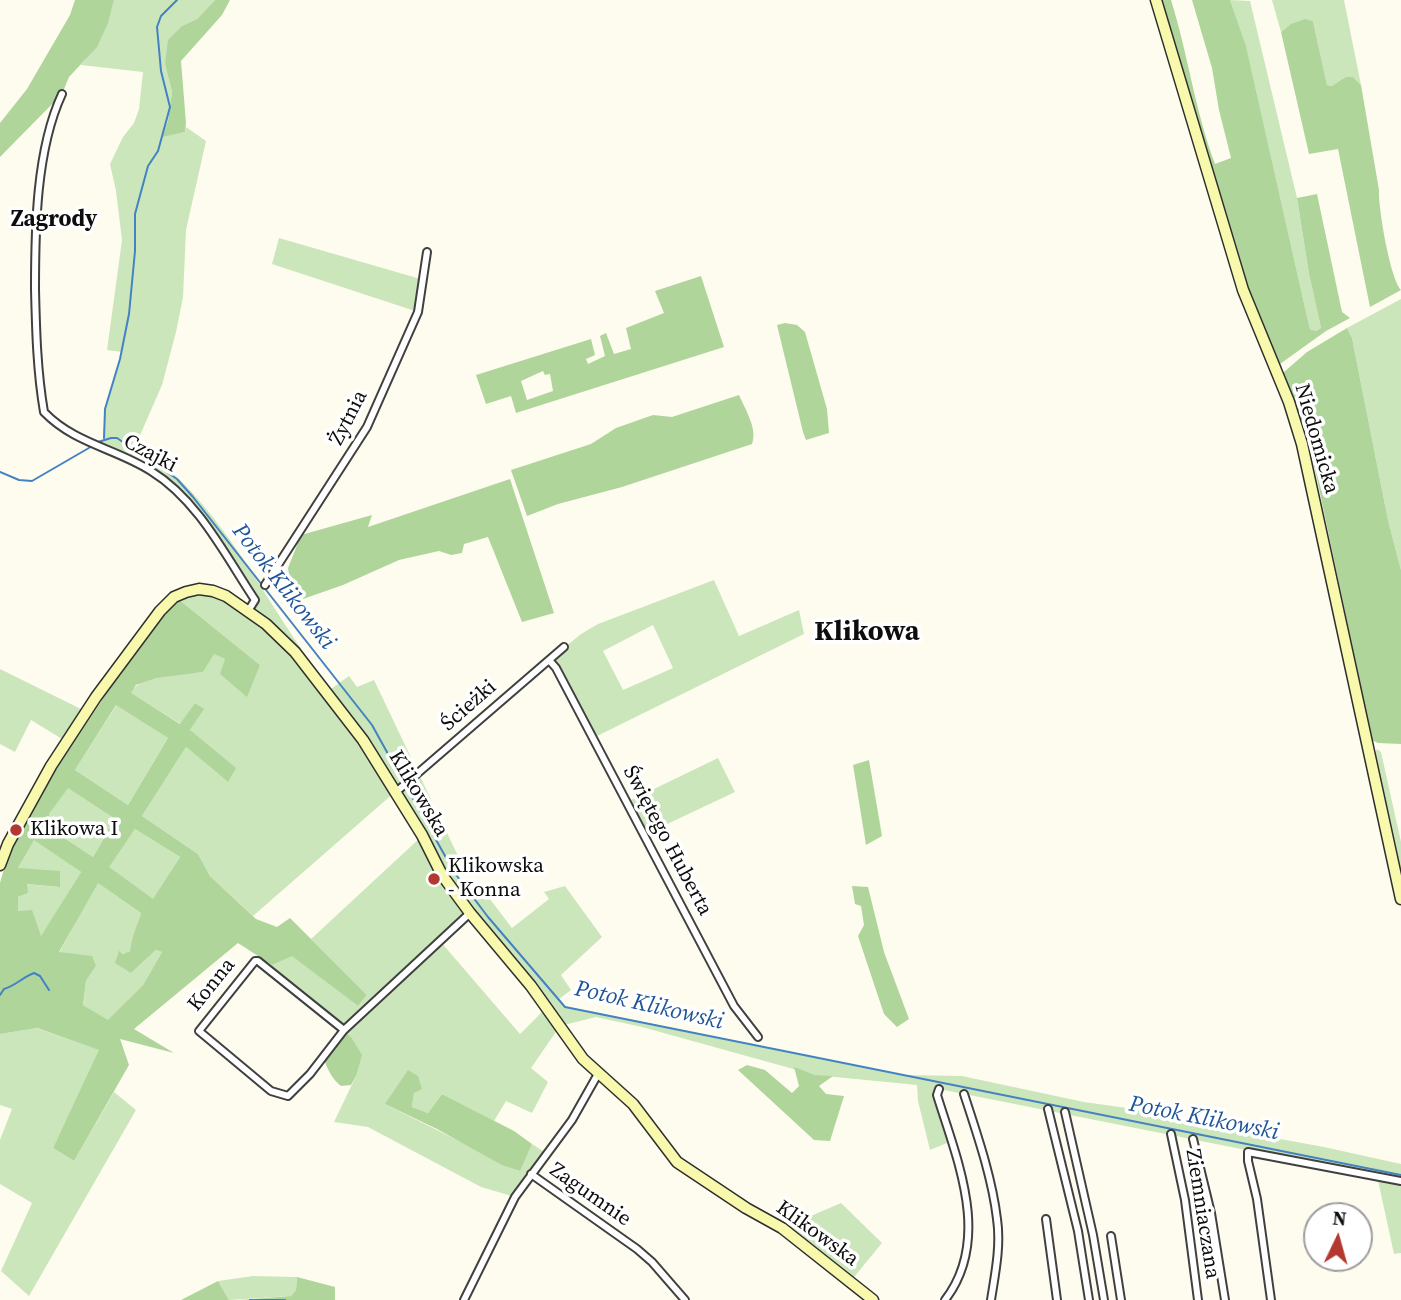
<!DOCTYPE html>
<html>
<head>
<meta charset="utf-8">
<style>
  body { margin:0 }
  #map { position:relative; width:1401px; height:1300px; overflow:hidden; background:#fefcef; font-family:"Source Serif 4",serif }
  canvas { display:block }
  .north { position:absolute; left:1303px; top:1202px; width:70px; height:70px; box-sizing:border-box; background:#fff; border:2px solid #9e9e9e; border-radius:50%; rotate:5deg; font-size:19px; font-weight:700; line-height:28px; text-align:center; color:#0d0d0d }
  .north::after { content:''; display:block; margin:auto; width:24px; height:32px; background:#b3382f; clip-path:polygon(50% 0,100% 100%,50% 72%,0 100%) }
</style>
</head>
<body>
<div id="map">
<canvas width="1401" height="1300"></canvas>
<div class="north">N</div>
</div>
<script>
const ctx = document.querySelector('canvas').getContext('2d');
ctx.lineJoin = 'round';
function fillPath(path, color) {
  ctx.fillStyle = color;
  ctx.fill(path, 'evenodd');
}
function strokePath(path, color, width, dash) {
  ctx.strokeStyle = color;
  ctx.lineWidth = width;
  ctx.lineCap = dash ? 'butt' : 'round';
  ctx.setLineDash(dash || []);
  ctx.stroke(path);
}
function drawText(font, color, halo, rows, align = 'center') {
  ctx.font = font + ' "Source Serif 4",serif';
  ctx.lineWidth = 7;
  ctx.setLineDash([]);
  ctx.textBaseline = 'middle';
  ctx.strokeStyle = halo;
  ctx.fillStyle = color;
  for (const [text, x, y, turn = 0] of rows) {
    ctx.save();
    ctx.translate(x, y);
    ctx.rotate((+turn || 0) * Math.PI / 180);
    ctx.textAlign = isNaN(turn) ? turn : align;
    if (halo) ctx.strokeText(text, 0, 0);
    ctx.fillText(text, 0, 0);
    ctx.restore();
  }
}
const green = new Path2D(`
  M114,0H215L197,19L182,26L165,64L172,92L168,121L163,136L185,132L186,127L206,141L186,230L183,297L176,332L162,385L138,440V447C152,457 167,468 180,480C241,540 277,623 331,689L349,676L357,687L374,680L459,858L449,865L469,892L480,886L512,928L549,899L544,892L565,886L602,937L561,975L571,990L559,999L565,1006L903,1075L962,1076L1084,1102L1155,1112L1182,1121L1324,1147L1401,1164V1253L1394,1254L1377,1176L939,1089L937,1095L952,1141L930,1150L918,1101L917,1085L815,1075L642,1027L596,1017L560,1026L531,1068L548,1082L532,1113L506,1101L494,1121L442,1094L428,1113L412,1107L414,1093L385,1104L519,1171L532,1144L546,1153L515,1197L481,1187L368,1127L334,1122L356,1076L351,1037L272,973V965L292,955L358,1006L367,995L311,939L421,837L395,792L253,916L210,876L198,854L142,816L186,747L228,782L190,730L203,709L195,703L181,724L130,693C143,673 180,675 203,672L213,653L225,659L260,665L177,598L199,589L248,611L255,600L184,498L152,471L99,446L103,439L105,409L122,352L107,350L122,240L116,191L110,164L123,137L134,123L139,109L143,72L81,65C98,45 107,26 114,0ZM470,913L546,1008L520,1034L440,941Z
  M1230,0L1250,1L1297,198L1309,274L1321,328L1316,331L1310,329L1306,312L1246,47Z
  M1272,0H1344L1361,85L1353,77L1332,86L1327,85L1313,21C1300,18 1291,24 1281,32Z
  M279,238L424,280L418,312L272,264Z
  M1401,299V570L1388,520L1352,338L1347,328Z
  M714,580L739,636L799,610L804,634L593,738L549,660L581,634L598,624ZM653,625L673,668L623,690L603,651Z
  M0,669L87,712L67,742L31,720L15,752L0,744Z
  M117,704L168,738L128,805L75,770Z
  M1377,749L1381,752L1401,842V875L1375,753Z
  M718,758L735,792L644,835L627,802Z
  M67,787L115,819L93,857L51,829L49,814Z
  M135,829L180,857L153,900L108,867Z
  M34,839L81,872L41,937L18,911V897L28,893L26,884L59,887L18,868Z
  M97,882L141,913C137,926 131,937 130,951L123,954L120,951L131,973L156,950L162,952L143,985L108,1021L83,1005L86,981L96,966L59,953Z
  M36,1028L100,1050L53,1148L74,1161L114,1092L136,1110L29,1296L1,1271L32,1203L0,1184V1140L12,1109L0,1105V1034Z
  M841,1203L882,1243L850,1282L789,1233L790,1225Z
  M253,1276L297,1277L296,1290L291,1296L229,1300L218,1281Z`);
const forest = new Path2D(`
  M75,0H114L108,23L97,47L69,77L62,94L0,157V123L27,89L70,15Z
  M215,0H230L222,15L181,61L186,123L185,132L162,137L168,121L172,92L165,64L168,40L182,26L197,19Z
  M1160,0H1171C1188,54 1195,111 1215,164L1231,158L1219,110L1212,68L1192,0H1230L1246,46L1306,312L1310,329L1316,331L1321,328L1309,274L1297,198L1317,194L1342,312L1350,318L1326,331L1280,364L1277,363L1248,289Z
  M1305,19L1313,21L1327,85L1332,86L1346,77H1353L1361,85L1379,190C1378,207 1390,278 1401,290L1370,307L1338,149L1309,154L1281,32L1291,24Z
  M701,276L724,347L516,413L511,396L486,404L476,375L591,339L595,355L586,359L588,364L605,356L600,336L606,333L614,354L631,349L626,328L664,313L655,291ZM543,371L545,375L550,374L553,391L527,400L521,381Z
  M785,323L797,325L805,332L827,409L829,433L806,440L803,432L777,325Z
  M1347,328L1352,338L1388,520L1401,570V744L1378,743L1372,740L1309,441L1284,378V372L1307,352Z
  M739,395C745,409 758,429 752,444L622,487L558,504L527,516L511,470L591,444L616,428L653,415L672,417Z
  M510,479L554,613L522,622L488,537L464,544L462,553L451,555L439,551L399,560L343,585L303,599L292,593L288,568L301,535L372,515L368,527Z
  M177,598L260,665L247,697L220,674L225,659L214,654L203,672L156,678L136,685L131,693L180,724L195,703L204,709L190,730L236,768L228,782L186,747L142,816L198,854L210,876L256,919L277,927L290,918L367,995L358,1006L292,956L272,965L238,943L134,1029L174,1053L120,1039L129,1065L74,1161L53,1148L99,1050L37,1028L0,1034V883L9,851L25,816L142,640ZM116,705L168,738L128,805L75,770ZM68,788L115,819L93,857L51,829L49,814ZM135,829L180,857L153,899L109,867ZM34,840L81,872L41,936L32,910L18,911V897L28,893L27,884L60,887V871L18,868ZM98,883L141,913C137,926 131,937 130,951L123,954L119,951L115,963L131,973L156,950L162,952L143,985L108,1020L83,1005L86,981L96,966L92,956L59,952Z
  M869,760L882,836L866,845L853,765Z
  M852,886L868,887L884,952L909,1019L897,1027L884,1014L858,936L864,925L861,906L855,904Z
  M344,1030L351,1037L362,1055L356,1076L351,1085L341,1086C331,1078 327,1068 323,1056Z
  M747,1065L765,1070L792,1093L799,1086L794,1067L815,1075L833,1076L819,1086L826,1094L844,1096L830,1141L814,1140L738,1070Z
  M408,1070L418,1076L422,1089L414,1093L412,1107L428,1113L442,1094L514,1131L532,1144L520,1171L502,1165L437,1129L385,1104Z
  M297,1277L335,1287V1300H240L291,1296L296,1290Z
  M218,1281L229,1300H181Z`);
const stream = new Path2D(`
  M104,438L105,409L120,359L129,314L135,251V214L148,166L158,151L170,107L161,71L157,27L161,16L177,0
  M98,442L111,438H117L177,479L193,497L372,725L403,781
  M0,472L19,480L32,481L94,445
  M406,786L454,872L488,917L565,1007L1401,1175
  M0,995L4,989C15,986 23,977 34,973L40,976L49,990
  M250,1300H285`);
const street = new Path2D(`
  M62,94C36,150 35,229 35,289C36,331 37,371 44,412C75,444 115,448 151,471C198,500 225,555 255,600L248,611
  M265,585L367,427L418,312L427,252
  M549,660L556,668L734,1006L758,1037
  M396,792L564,647
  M344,1030L258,961H255L199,1031L271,1091L288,1096L310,1074L344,1030L470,913
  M939,1089L937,1095C957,1160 992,1239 945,1300
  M964,1094C977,1134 992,1177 997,1219C1001,1246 995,1274 991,1300
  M1048,1109L1078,1231L1089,1300
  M1065,1112L1093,1235L1104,1300
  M1171,1134L1185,1200L1198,1300
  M1193,1139L1211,1213L1225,1300
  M531,1174L637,1249L652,1262L685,1300
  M1046,1219L1057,1300
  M1111,1236L1121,1300
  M464,1300L515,1197L572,1120L598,1074
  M1271,1300L1257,1199L1248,1161V1152L1401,1181`);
const secondary = new Path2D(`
  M1156,0L1243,290L1289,402L1302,444L1401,899
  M0,865L8,844L51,766L96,697L160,611L174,597L186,592L199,589L213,591L226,596L266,624L295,652L363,740L422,835L442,875L470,913L531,986L583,1059L633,1104L677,1162L746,1208L782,1228L873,1300`);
const markers = [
  [16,830,7,"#b3382f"],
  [434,879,7,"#b3382f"]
];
const streetNames = [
  ["Żytnia",349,418,-63],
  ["Niedomicka",1316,439,74],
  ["Czajki",150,454,28],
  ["Ścieżki",469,706,-41],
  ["Klikowska",418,794,59],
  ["Świętego Huberta",667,841,62],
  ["Konna",212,985,-51],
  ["Zagumnie",590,1195,35],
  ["Ziemniaczana",1202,1214,81],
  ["Klikowska",817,1234,36]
];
const poiNames = [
  ["Klikowa I",30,830],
  ["Klikowska",448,867],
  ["- Konna",448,891]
];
const neighbourhoodNames = [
  ["Zagrody",54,220]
];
const waterNames = [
  ["Potok Klikowski",283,587,52],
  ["Potok Klikowski",649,1006,13],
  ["Potok Klikowski",1204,1119,11]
];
const districtNames = [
  ["Klikowa",867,633]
];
fillPath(green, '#cce6bb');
fillPath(forest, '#afd59b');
strokePath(stream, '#4382c3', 2);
strokePath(street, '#404040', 10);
strokePath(secondary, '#2f2f2f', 13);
strokePath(street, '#fff', 6);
strokePath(secondary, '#f9f9ae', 10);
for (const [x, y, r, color] of markers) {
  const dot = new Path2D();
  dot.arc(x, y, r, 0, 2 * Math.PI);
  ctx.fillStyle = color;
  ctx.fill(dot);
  strokePath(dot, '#fff', 2.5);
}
drawText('21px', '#0d0d0d', '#fff', streetNames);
drawText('21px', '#0d0d0d', '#fff', poiNames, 'left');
drawText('bold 23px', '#0d0d0d', '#fff', neighbourhoodNames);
drawText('italic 23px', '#1f5596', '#fff', waterNames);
drawText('bold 28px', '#0d0d0d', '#fff', districtNames);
</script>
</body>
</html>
